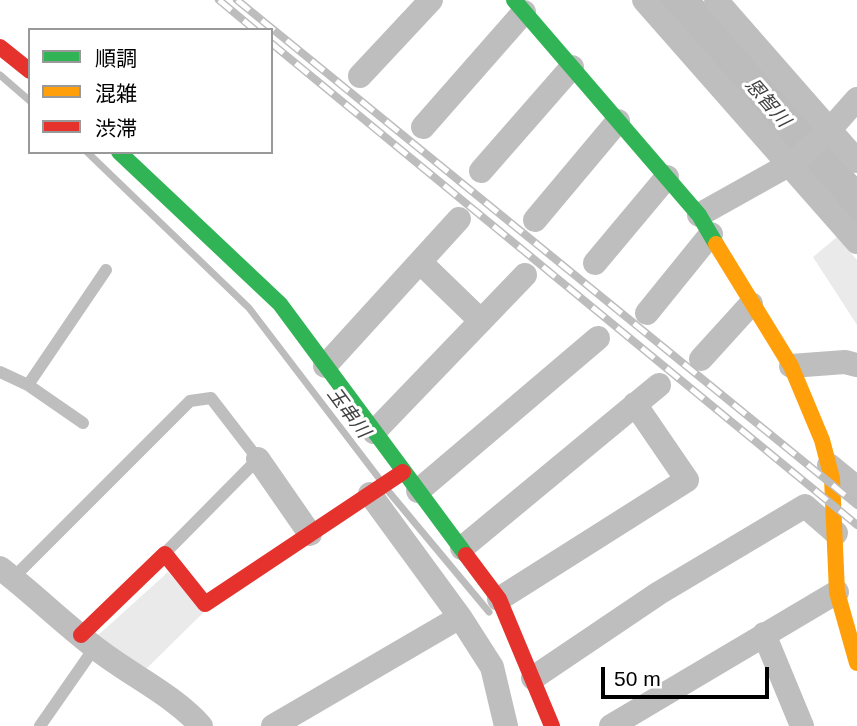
<!DOCTYPE html>
<html>
<head>
<meta charset="utf-8">
<style>
  body { margin:0 }
  #map { position:relative; width:857px; height:726px; overflow:hidden; background:#fff; font-family:Arial,"Noto Sans JP",sans-serif }
  canvas { display:block }
  .legend { position:absolute; left:28px; top:28px; width:245px; height:126px; box-sizing:border-box; background:#fff; border:2px solid #999; margin:0; padding:9px 12px; list-style:none; font-size:21px; color:#000 }
  .legend li { display:flex; align-items:center; gap:14px; height:35px }
  .legend b { width:35px; border:2px solid #999 }
  .scale { position:absolute; left:601px; top:667px; width:168px; height:32px; box-sizing:border-box; border:4px solid #000; border-top:0; padding-left:9px; font-size:21px; line-height:24px; white-space:nowrap; color:#000; -webkit-text-stroke:5px #fff; paint-order:stroke }
</style>
</head>
<body>
<div id="map">
<canvas width="857" height="726"></canvas>
<ul class="legend">
<li><b style="height:9px;background:#30b455"></b>順調</li>
<li><b style="height:9px;background:#ff9f0a"></b>混雑</li>
<li><b style="height:9px;background:#e5322d"></b>渋滞</li>
</ul>
<div class="scale">50 m</div>
</div>
<script>
const ctx = document.querySelector('canvas').getContext('2d');
ctx.lineJoin = 'round';
function fillPath(path, color) {
  ctx.fillStyle = color;
  ctx.fill(path, 'evenodd');
}
function strokePath(path, color, width, dash) {
  ctx.strokeStyle = color;
  ctx.lineWidth = width;
  ctx.lineCap = dash ? 'butt' : 'round';
  ctx.setLineDash(dash || []);
  ctx.stroke(path);
}
function drawText(font, color, halo, rows, align = 'center') {
  ctx.font = font + ' Arial,"Noto Sans JP",sans-serif';
  ctx.lineWidth = 6;
  ctx.setLineDash([]);
  ctx.textBaseline = 'middle';
  ctx.strokeStyle = halo;
  ctx.fillStyle = color;
  for (const [text, x, y, turn = 0] of rows) {
    ctx.save();
    ctx.translate(x, y);
    ctx.rotate((+turn || 0) * Math.PI / 180);
    ctx.textAlign = isNaN(turn) ? turn : align;
    if (halo) ctx.strokeText(text, 0, 0);
    ctx.fillText(text, 0, 0);
    ctx.restore();
  }
}
const green = new Path2D(`
  M837,237L857,260V325L813,257Z
  M168,572L204,612L144,671L95,638Z`);
const stream = new Path2D(`
  M0,75L30,101
  M87,152L249,308L378,477
  M389,492L489,612`);
const river = new Path2D(`
  M676,0L857,207`);
const lane = new Path2D(`
  M0,372L28,385L83,423
  M28,385L106,270
  M13,578L190,401L211,398L258,459L166,552
  M40,726L95,647`);
const street = new Path2D(`
  M644,0L857,242
  M716,0L857,161
  M360,76L431,0
  M423,127L524,12
  M481,171L572,67
  M699,215L792,163L826,134L857,99
  M535,220L618,121
  M420,262L481,321
  M595,263L667,177
  M647,313L711,234
  M701,359L751,304
  M325,366L459,219
  M791,366L845,362L857,365
  M374,432L525,275
  M258,459L310,534
  M829,465L857,488
  M418,491L598,338
  M370,494L460,617L492,667L506,726
  M462,548L659,385
  M0,568C35,595 66,626 101,652C134,677 173,695 201,726
  M499,599L687,480L635,404
  M764,634L802,726
  M533,678L659,593L805,506L836,533
  M273,726L460,617
  M611,726L837,592`);
const fast = new Path2D(`
  M514,0L699,215L716,244
  M119,152L280,304L466,555`);
const slow = new Path2D(`
  M716,244L791,366L822,440L832,478L837,592L857,663`);
const jam = new Path2D(`
  M0,47L30,71
  M466,555L499,599L552,726
  M81,635L165,554L205,604L403,472`);
const rail = new Path2D(`
  M219,0L255,30
  M237,0L857,505
  M271,43L857,525`);
const waterNames = [
  ["恩智川",767,103,49],
  ["玉串川",348,413,53]
];
fillPath(green, '#eaeaea');
strokePath(stream, '#bcbcbc', 7);
strokePath(river, '#bcbcbc', 40);
strokePath(lane, '#bebebe', 12);
strokePath(street, '#bebebe', 24);
strokePath(fast, '#30b455', 16);
strokePath(slow, '#ff9f0a', 16);
strokePath(jam, '#e5322d', 16);
strokePath(rail, '#bdbdbd', 8);
strokePath(rail, '#fff', 5, [16]);
drawText('italic 19px', '#404040', '#fff', waterNames);
</script>
</body>
</html>
